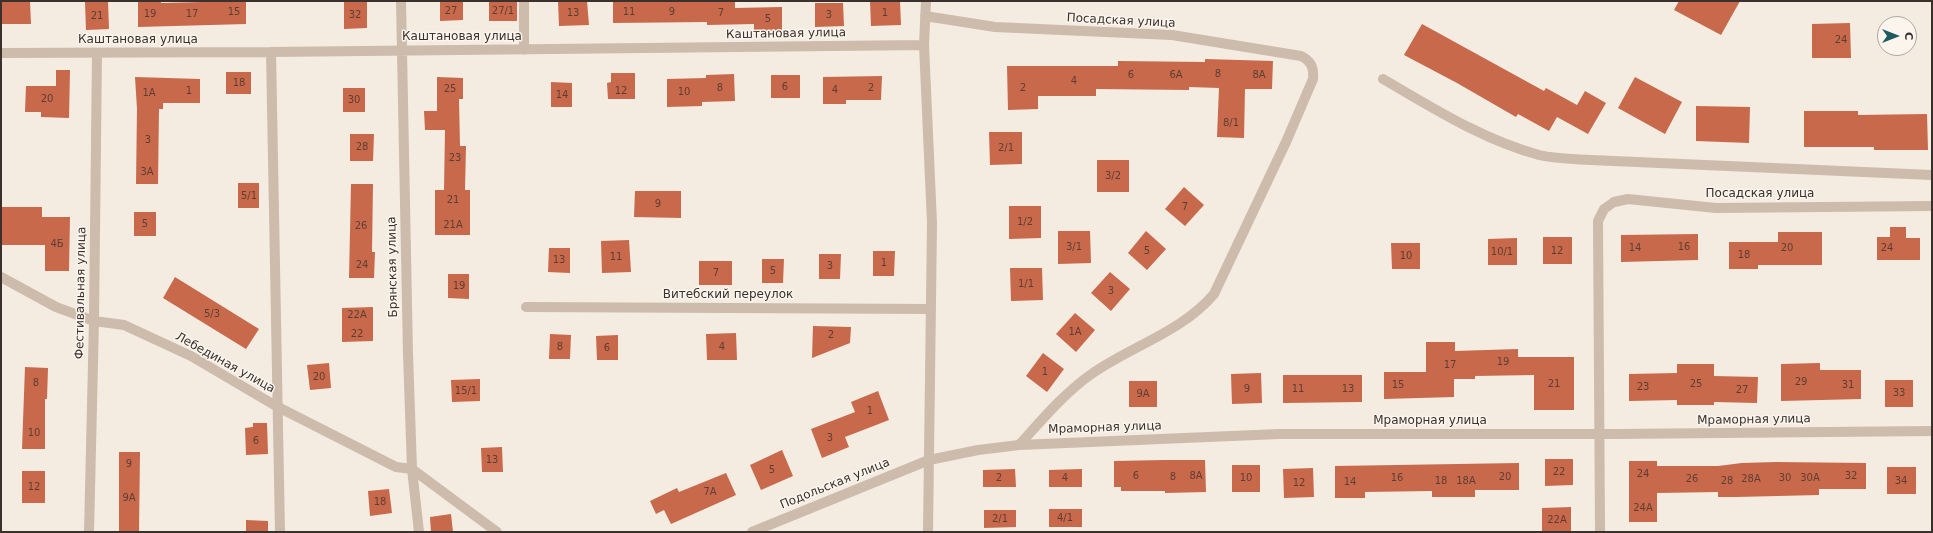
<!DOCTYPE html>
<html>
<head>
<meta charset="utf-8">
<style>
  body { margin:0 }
  #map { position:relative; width:1933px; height:533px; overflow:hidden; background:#f4ebe1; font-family:"DejaVu Sans",sans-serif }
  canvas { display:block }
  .frame { position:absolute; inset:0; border:2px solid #3b302b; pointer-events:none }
  .north { position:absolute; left:1877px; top:16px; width:40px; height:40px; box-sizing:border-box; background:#fbf5ee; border:1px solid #aea6a0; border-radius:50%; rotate:90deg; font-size:11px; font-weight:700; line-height:16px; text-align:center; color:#3b302b }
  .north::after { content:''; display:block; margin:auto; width:14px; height:18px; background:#1f5a5e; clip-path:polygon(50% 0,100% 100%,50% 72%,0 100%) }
</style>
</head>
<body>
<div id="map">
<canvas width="1933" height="533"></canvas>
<div class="frame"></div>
<div class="north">С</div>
</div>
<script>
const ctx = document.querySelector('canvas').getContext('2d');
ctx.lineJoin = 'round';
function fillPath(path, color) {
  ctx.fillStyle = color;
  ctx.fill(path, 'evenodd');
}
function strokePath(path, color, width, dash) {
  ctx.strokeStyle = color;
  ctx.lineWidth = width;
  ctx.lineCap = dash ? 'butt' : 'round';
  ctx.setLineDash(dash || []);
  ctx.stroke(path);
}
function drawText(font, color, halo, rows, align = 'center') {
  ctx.font = font + ' "DejaVu Sans",sans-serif';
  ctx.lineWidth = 3;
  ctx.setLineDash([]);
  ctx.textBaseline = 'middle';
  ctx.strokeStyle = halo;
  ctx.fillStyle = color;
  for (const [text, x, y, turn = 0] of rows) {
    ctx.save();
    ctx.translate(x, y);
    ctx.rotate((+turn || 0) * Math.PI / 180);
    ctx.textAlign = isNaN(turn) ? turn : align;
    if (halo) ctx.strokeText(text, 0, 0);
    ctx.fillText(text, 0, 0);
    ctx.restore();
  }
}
const building = new Path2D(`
  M1,1H30L31,24H1Z
  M108,1L109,29L86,30L85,2Z
  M138,1H161V3L246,1V24L138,27Z
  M344,1H367V28L344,29Z
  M440,1H463V20L440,21Z
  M489,1H517V21H489Z
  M558,1H587L589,25L559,26Z
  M613,1H735V8L782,7V31H754V24L707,25V22L613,23Z
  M870,1H900L901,25L871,26Z
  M1679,1H1740L1721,35L1674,10Z
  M815,3H843L844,26L815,27Z
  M1850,23L1851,58H1812V24Z
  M1422,24L1544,91L1546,88L1577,105L1585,91L1606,103L1588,134L1557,117L1549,131L1518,114L1516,117L1457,83L1404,55Z
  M1205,59L1273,61L1272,89H1245L1244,138L1217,137L1219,88L1189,87V90L1096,89V96H1038V109L1008,110L1007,66H1118V61L1205,62Z
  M56,70H70L69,118L41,117V112H25L26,86H56Z
  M226,72H251V94H226Z
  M611,73H635V99H608L607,83L611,82Z
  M734,74L735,101L702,102V106L667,107V79L706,78V75Z
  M771,75H800V98H771Z
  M882,76L881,100H846V104H823V77Z
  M135,77L200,79V103H163V109H159L158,184H136L137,109Z
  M437,77L463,78V99H459L460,146H466L465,190H470V235H435V190H444L445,130H425L424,111H437Z
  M1635,77L1682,102L1665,134L1618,108Z
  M551,82L572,83V107H551Z
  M343,88H365V112H343Z
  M1696,106L1750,107L1749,143L1696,141Z
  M1804,111H1858V115L1927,114L1928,150H1874V147H1804Z
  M989,132H1022V164L990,165Z
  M350,134H374L373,161H350Z
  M1097,160H1129V192H1097Z
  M238,183H259V208H238Z
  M351,184H373L372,252H375L374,278H349Z
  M1184,187L1204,205L1185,226L1165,209Z
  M635,191H681V218L634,217Z
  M1009,206H1041V238L1009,239Z
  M1,207H42V217H70L69,271H45V245H1Z
  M134,212H156V236H134Z
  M1890,227H1906V238H1920V260H1877V237H1890Z
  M1058,231H1090L1091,263L1058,264Z
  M1146,231L1166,249L1147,270L1128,253Z
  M1778,232H1822V265H1758V269H1729V242H1778Z
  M1698,234V260L1621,262V235Z
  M1543,237H1572V264H1543Z
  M1517,238V265H1488V239Z
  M629,240L631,272L602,273L601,241Z
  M1391,243H1420V269H1392Z
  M549,248H570V273L548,272Z
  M873,251H895L894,276H873Z
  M819,254H841L840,279H819Z
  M762,259H784L783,283H762Z
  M699,261H732V285H699Z
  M1010,268H1042L1043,300L1011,301Z
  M1110,272L1130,289L1111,311L1091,293Z
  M448,274H469V299L448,298Z
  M175,277L259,329L246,349L163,298Z
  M373,307V341L342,342V308Z
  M1075,313L1095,330L1076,352L1056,334Z
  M813,326L851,327L850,343L812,358Z
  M736,333L737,360H707L706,334Z
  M550,334L571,335L570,359H549Z
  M618,335V360H597L596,336Z
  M1426,342H1455V351L1518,349V357H1574V410H1534V375L1475,376V379H1454V397L1384,399V372H1426Z
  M1043,353L1064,369L1047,392L1026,376Z
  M329,363L331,388L310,390L307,365Z
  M1820,363V370H1861V399L1781,401V364Z
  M1677,364H1714V376L1758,377L1757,403L1714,402V405H1677V400L1629,401V374L1677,373Z
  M25,367L48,368L47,399H45V449H22Z
  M1261,373L1262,403L1232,404L1231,374Z
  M1283,375H1362V402L1283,403Z
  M480,379V401L452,402L451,380Z
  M1885,380H1913V407H1885Z
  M1129,381H1157V407H1129Z
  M878,391L889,420L845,437L849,447L822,458L811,429L855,412L851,402Z
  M253,423H267L268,454L246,455L245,428L253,427Z
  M502,447L503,472H482L481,448Z
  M782,450L793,476L761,490L750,465Z
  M119,452H140L139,532H119Z
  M1545,459H1573V485L1545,486Z
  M1164,460H1205L1206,492L1165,493V491H1121V487H1114V461Z
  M1629,461H1657V466H1718L1742,463L1776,462L1866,463V489H1819V495L1736,497H1718V492L1657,493V522H1629Z
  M1519,463V490H1475V497H1432V491L1365,492V498H1335V466Z
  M1232,465H1260V492H1232Z
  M1887,467H1916V494H1887Z
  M1313,468L1314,497L1284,498L1283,469Z
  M1015,469L1016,487H983V470Z
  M1082,469V487H1049V470Z
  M22,471H45V503H22Z
  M726,473L736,495L671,524L664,510L656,514L650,501L677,488L679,492Z
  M389,489L392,513L370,516L368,491Z
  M1571,507V532H1542V508Z
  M1049,509H1082V527H1049Z
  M984,510H1016V527L984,528Z
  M451,514L453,532H431L430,517Z
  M246,520L268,521V532H246Z`);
const minor = new Path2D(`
  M401,1L408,354L412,469L419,532
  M524,1V50
  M926,1L924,45L932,223L928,532
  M925,16L995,27L1172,35L1301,56C1311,61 1314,67 1313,79L1286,142L1214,294C1183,331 1132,346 1093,373C1065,392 1042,420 1019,445
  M271,52L280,532
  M1,53L271,52L924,45
  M1383,79C1433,108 1483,140 1539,155C1556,159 1574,159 1591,160L1932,175
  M1,277L56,307L94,321L124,325L191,356L276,406L396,467L412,469L497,532
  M526,307L931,309
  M89,532L94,321L97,53
  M752,532L929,460L978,450L1019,445L1279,434H1616L1932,431
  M1600,532L1598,221L1604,209L1614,202L1628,199L1716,208L1932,206`);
const numberNames = [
  ["27",451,11],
  ["27/1",503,11],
  ["15",234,12],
  ["11",629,12],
  ["9",672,12],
  ["13",573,13],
  ["7",721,13],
  ["1",885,13],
  ["19",150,14],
  ["17",192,14],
  ["32",355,15],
  ["3",829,15],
  ["21",97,16],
  ["5",768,19],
  ["24",1841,40],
  ["8",1218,74],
  ["6",1131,75],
  ["6А",1176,75],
  ["8А",1259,75],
  ["4",1074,81],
  ["18",239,83],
  ["6",785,87],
  ["8",720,88],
  ["2",871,88],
  ["2",1023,88],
  ["25",450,89],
  ["4",835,90],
  ["1",189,91],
  ["12",621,91],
  ["10",684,92],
  ["1А",149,93],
  ["14",562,95],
  ["20",47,99],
  ["30",354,100],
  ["8/1",1231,123],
  ["3",148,140],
  ["28",362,147],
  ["2/1",1006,148],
  ["23",455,158],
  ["3А",147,172],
  ["3/2",1113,176],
  ["5/1",249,196],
  ["21",453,200],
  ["9",658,204],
  ["7",1185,207],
  ["1/2",1025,222],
  ["5",145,224],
  ["21А",453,225],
  ["26",361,226],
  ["4Б",57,244],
  ["3/1",1074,247],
  ["16",1684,247],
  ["14",1635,248],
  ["20",1787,248],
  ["24",1887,248],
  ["5",1147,251],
  ["12",1557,251],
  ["10/1",1502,252],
  ["18",1744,255],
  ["10",1406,256],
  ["11",616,257],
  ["13",559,260],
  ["1",884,263],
  ["24",362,265],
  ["3",830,266],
  ["5",773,271],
  ["7",716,273],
  ["1/1",1026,284],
  ["19",459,286],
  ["3",1111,291],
  ["5/3",212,314],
  ["22А",357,315],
  ["1А",1075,332],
  ["22",357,334],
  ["2",831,335],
  ["8",560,347],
  ["4",722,347],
  ["6",607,348],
  ["19",1503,362],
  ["17",1450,365],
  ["1",1045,372],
  ["20",319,377],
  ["29",1801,382],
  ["8",36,383],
  ["21",1554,384],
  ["25",1696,384],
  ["15",1398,385],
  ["31",1848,385],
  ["23",1643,387],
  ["9",1247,389],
  ["11",1298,389],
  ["13",1348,389],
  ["27",1742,390],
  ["15/1",466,391],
  ["33",1899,393],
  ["9А",1143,394],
  ["1",870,411],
  ["10",34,433],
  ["3",830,438],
  ["6",256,441],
  ["13",492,460],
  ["9",129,464],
  ["5",772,470],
  ["22",1559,472],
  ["24",1643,474],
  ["6",1136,476],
  ["8А",1196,476],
  ["32",1851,476],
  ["8",1173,477],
  ["20",1505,477],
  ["2",999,478],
  ["4",1065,478],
  ["10",1246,478],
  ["16",1397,478],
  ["30",1785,478],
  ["30А",1810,478],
  ["26",1692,479],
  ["28А",1751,479],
  ["18",1441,481],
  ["18А",1466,481],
  ["28",1727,481],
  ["34",1901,481],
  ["14",1350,482],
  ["12",1299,483],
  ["12",34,487],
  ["7А",710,492],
  ["9А",129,498],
  ["18",380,502],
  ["24А",1643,508],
  ["4/1",1065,518],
  ["2/1",1000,519],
  ["22А",1557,520]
];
const streetNames = [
  ["Посадская улица",1121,21,3],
  ["Каштановая улица",786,34,-1],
  ["Каштановая улица",462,37],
  ["Каштановая улица",138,40],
  ["Посадская улица",1760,194],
  ["Брянская улица",393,267,-91],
  ["Фестивальная улица",81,293,-89],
  ["Витебский переулок",728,295],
  ["Лебединая улица",225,363,29],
  ["Мраморная улица",1754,420,-1],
  ["Мраморная улица",1430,421],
  ["Мраморная улица",1105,428,-2],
  ["Подольская улица",835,484,-22]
];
fillPath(building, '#c8694b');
strokePath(minor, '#cdbbac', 10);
drawText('10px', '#5e3e33', null, numberNames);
drawText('12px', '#3b302b', '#fbf5ee', streetNames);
</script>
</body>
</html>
